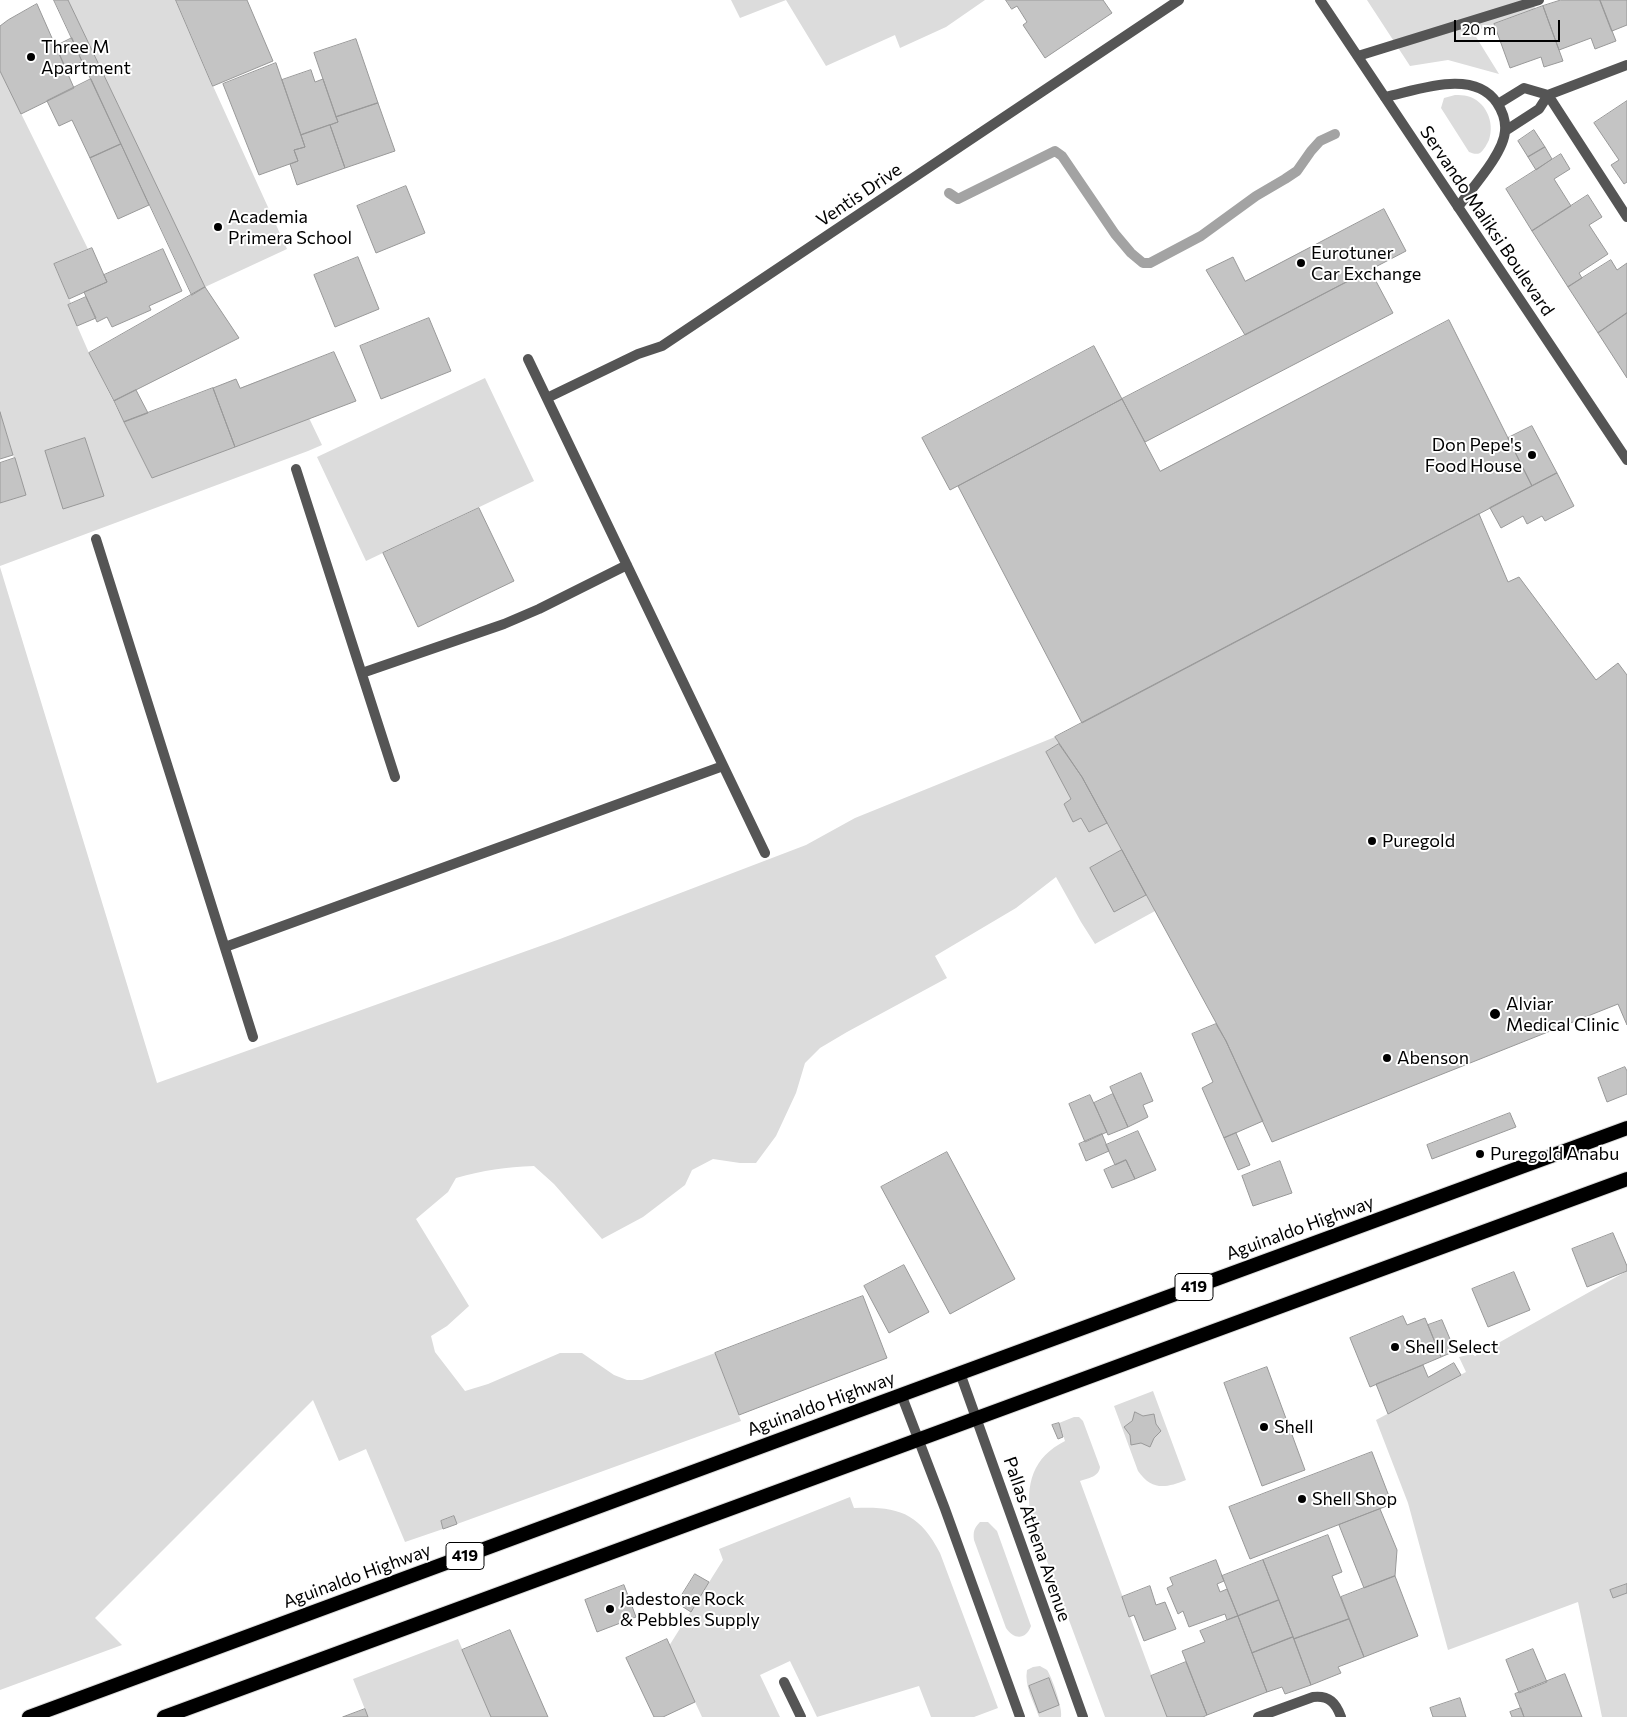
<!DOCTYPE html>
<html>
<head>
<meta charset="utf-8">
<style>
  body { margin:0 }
  #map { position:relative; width:1627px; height:1717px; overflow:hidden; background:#fff; font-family:Commissioner,sans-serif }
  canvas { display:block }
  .scale { position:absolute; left:1454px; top:20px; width:106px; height:22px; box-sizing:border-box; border:2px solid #000; border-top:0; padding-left:6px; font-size:15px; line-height:18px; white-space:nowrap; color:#000; -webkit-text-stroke:4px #fff; paint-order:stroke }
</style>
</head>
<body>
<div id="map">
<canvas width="1627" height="1717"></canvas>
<div class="scale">20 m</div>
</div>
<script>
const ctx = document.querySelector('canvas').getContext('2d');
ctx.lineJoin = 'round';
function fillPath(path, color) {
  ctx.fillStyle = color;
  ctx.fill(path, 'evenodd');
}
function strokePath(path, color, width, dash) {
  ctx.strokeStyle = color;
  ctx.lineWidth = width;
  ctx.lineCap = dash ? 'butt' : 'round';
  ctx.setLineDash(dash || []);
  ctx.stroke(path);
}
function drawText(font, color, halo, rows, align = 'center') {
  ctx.font = font + ' Commissioner,sans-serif';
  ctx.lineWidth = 4;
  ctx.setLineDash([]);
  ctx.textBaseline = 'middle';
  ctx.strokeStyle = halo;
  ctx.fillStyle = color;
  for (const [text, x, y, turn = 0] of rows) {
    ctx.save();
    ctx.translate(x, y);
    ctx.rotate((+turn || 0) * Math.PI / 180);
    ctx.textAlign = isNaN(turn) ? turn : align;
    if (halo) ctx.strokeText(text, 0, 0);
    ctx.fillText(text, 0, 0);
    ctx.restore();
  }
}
const green = new Path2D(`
  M68,0H176L213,86L287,249L205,287Z
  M731,0H985L946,27L900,48L895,35L826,66L786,0L740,18Z
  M1367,0H1533L1535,9L1473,32L1499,74L1448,60L1410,66Z
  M0,71L88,249L54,265L71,303L68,305L89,353L152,478L309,418L322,445L308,451L0,566V503L25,495L0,412Z
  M1455,95C1459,95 1464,95 1467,96C1486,101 1495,122 1489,140C1487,144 1484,150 1480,153C1476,155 1472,153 1469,152L1441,108L1444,98Z
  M485,378L534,481L366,561L317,457Z
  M0,567L157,1083L560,939L806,845L855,818L1055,737L1082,777L1155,911L1095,944L1081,922L1056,877L1016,908L935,956L947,978L847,1032L820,1048L805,1063L796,1093L776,1136L756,1163H740L713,1159L692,1170L685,1185L643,1217L602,1239L554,1184L534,1166C505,1167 484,1170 456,1178L448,1192L416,1219L469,1306L447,1326L431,1336L435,1352L465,1391L488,1384L560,1353H582L614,1375L627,1380H642L715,1353L741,1421L457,1524L453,1516L441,1521L443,1529L405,1542L366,1449L339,1461L313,1400L95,1618L122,1645L0,1690Z
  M1627,1271V1717H1602L1578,1602L1448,1650L1408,1503L1376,1420L1466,1372L1459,1357L1472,1354L1475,1356Z
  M1153,1391L1186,1480C1166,1488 1152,1491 1138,1471L1114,1406Z
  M1074,1417H1079L1083,1421L1100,1467C1099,1477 1088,1478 1080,1481L1167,1717H1105L1031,1518C1025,1484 1033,1457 1065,1441L1059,1423Z
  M850,1497L854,1508C897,1506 919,1512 940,1553L998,1708L974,1717H931L919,1686L817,1717L790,1661L760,1675L780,1717H702L669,1646L723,1560L719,1549Z
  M980,1522H988L997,1531L1031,1626C1026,1640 1014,1640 1006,1628L974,1540C973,1532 974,1528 980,1522Z
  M458,1639L491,1717H368L353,1679Z
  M1040,1666C1042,1667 1045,1669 1047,1670C1052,1677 1063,1709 1061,1717H1039C1034,1702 1024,1686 1027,1670L1033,1667Z`);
const stream = new Path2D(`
  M949,193L958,199L1055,151L1062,156L1115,234L1131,253L1143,263H1150L1201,236L1256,196L1285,179L1297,171L1311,151L1320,141L1335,134`);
const building = new Path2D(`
  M54,0H68L205,287L192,295Z
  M176,0H247L273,61L213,86Z
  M1006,0H1103L1112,13L1045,58L1023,25L1027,22L1017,6L1012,9Z
  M1561,0H1600L1616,41L1595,49L1591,38L1559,50L1543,6Z
  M1600,0H1627V25L1612,31Z
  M37,4L74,88L21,114L0,71V26L8,20Z
  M1543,6L1563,61L1544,67L1541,57L1510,68L1494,24Z
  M72,38L82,62L66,69L56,46Z
  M356,39L378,103L336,117L314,53Z
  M276,63L305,147L294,150L298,161L259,175L223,84Z
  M311,70L315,82L323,79L338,122L301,135L282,80Z
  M91,79L121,144L90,158L72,120L59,126L47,101Z
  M1627,101V182L1624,184L1611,165L1619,160L1594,123Z
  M378,103L395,151L345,168L330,125L338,122L336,117Z
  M330,125L345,168L297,185L290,164L298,161L294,150L305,147L301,135Z
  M1534,130L1545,147L1528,157L1518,141Z
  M121,144L149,205L118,219L90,158Z
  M1545,147L1552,159L1536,170L1528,157Z
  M1561,154L1570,169L1554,179L1571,206L1532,231L1506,189Z
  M406,186L425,233L376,253L357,206Z
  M1588,195L1602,217L1589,225L1608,254L1579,273L1582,278L1568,287L1532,231Z
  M1384,209L1406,251L1245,335L1206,270L1233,257L1245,281Z
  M92,248L107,282L69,299L54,264Z
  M163,249L182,291L149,306L151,310L112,327L107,317L97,322L84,292L107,282L104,275Z
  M358,257L379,309L335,327L314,275Z
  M1611,260L1617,270L1627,263V313L1598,333L1568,287Z
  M1370,270L1393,313L1145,442L1122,399Z
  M205,287L239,338L114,401L89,353Z
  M86,297L96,318L77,326L68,305Z
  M1627,313V378L1598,333Z
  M429,318L451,371L381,399L360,346Z
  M1449,320L1532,486L1082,723L958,486L1122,399L1160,471Z
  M1094,346L1122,399L950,490L922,438Z
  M334,352L356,401L235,447L213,388L236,379L240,388Z
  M213,388L235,447L152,478L124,422Z
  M136,390L148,413L124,422L114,401Z
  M0,412L13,455L0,459Z
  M1532,426L1557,473L1532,486L1508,438Z
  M85,438L104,496L63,509L45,451Z
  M15,458L26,495L0,503V463Z
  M1557,473L1574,506L1545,521L1542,516L1527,524L1523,516L1501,528L1490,508Z
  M479,508L514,581L418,627L383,553Z
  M1479,514L1508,582L1519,577L1596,680L1618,663L1627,675V1025L1618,1004L1272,1142L1226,1041L1082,777L1055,737Z
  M1059,744L1082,777L1107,823L1089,832L1081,818L1073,822L1064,804L1071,799L1046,752Z
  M1122,850L1146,895L1114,912L1090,868Z
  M1216,1024L1226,1041L1263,1121L1224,1138L1202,1088L1213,1082L1192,1034Z
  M1625,1067L1627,1071V1094L1607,1102L1598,1078Z
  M1141,1073L1153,1101L1143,1105L1148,1117L1128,1127L1110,1087Z
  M1113,1094L1128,1127L1108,1135L1094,1103Z
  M1090,1095L1107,1132L1085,1142L1069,1104Z
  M1510,1113L1516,1127L1432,1159L1427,1145Z
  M1138,1131L1156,1170L1135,1179L1126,1160L1115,1165L1106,1145Z
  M1236,1133L1250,1165L1238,1170L1224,1138Z
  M1102,1134L1109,1151L1086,1161L1079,1144Z
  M947,1152L1015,1279L950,1314L881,1187Z
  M1126,1160L1135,1179L1112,1188L1104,1170Z
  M1280,1161L1292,1193L1253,1206L1242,1176Z
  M1613,1233L1627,1266V1271L1587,1287L1572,1249Z
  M904,1265L929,1312L889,1333L864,1286Z
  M1514,1272L1530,1310L1488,1327L1472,1289Z
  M863,1296L887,1358L739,1415L715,1353Z
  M1403,1316L1407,1325L1425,1318L1441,1357L1370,1387L1350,1338Z
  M1442,1320L1455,1351L1441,1357L1428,1325Z
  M1454,1363L1461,1375L1388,1414L1376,1384L1423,1365L1428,1377Z
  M1267,1367L1305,1470L1262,1486L1224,1383Z
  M1135,1412L1143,1416L1154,1414L1156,1424L1161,1431L1154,1438L1150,1447L1141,1443L1131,1445L1130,1435L1124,1427L1132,1421Z
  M1059,1423L1063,1437L1058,1439L1052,1425Z
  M1372,1452L1392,1504L1250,1559L1229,1507Z
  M1380,1509L1397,1550L1395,1576L1364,1588L1339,1525Z
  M454,1516L457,1524L443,1529L441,1521Z
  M1328,1535L1342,1572L1332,1576L1349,1619L1294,1639L1263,1560Z
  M1216,1560L1224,1581L1217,1584L1220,1592L1227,1589L1238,1616L1227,1620L1225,1614L1189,1627L1183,1611L1178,1614L1167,1588L1173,1585L1170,1578Z
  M1263,1560L1279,1600L1238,1616L1222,1576Z
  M695,1574L709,1582L691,1612L677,1603Z
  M1395,1576L1418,1636L1364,1657L1341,1597Z
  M1627,1584V1593L1613,1598L1610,1590Z
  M624,1585L636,1617L597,1632L585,1600Z
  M1150,1586L1156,1605L1165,1602L1176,1629L1144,1641L1134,1615L1129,1617L1122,1597Z
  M1279,1600L1293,1637L1252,1653L1238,1616Z
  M1238,1616L1267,1692L1207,1715L1182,1651L1205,1642L1200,1631Z
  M1349,1619L1364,1657L1338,1667L1341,1673L1311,1685L1294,1639Z
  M510,1630L548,1717H491L462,1650Z
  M1293,1637L1311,1685L1285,1694L1282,1687L1267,1692L1252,1653Z
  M667,1639L695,1702L663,1717H654L626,1658Z
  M1533,1649L1547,1682L1519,1693L1506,1660Z
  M1186,1662L1207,1715L1203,1717H1167L1151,1676Z
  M1565,1674L1582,1717H1524L1515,1694Z
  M1049,1678L1059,1705L1039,1713L1029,1686Z
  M1460,1698L1466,1717H1433L1430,1708Z
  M1521,1708L1524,1717H1512L1510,1712Z
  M365,1709L368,1717H343Z`);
const minor = new Path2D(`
  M1358,56L1539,0
  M1385,97C1418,90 1474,68 1497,103C1503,112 1506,120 1505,131
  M1498,104L1524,88L1548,95L1627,217
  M1458,207C1472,188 1504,153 1505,131L1539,109L1548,95L1627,65
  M528,359L765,853
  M547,398L638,354L662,346L1179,0
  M296,469L395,777
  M96,539L253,1037
  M362,673L504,624L539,609L627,565
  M225,947L723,766
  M960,1373L1083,1717
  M901,1394L945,1509L1020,1717
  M784,1682L801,1717
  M1258,1717L1313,1697C1329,1695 1336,1703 1341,1717`);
const tertiary = new Path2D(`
  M1320,0L1627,460`);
const trunk = new Path2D(`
  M29,1717L928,1385L1627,1128
  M164,1717L1627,1179`);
const markers = [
  [31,57,5,"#000"],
  [218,227,5,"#000"],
  [1301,263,5,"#000"],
  [1532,455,5,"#000"],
  [1372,841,5,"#000"],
  [1495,1014,6,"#000"],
  [1387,1058,5,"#000"],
  [1480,1154,5,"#000"],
  [1395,1347,5,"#000"],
  [1264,1427,5,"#000"],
  [1302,1499,5,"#000"],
  [610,1609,5,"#000"]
];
const shields = [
  [1194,1287,38],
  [465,1556,38]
];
const shieldNames = [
  ["419",1194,1287],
  ["419",465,1556]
];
const poiNames = [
  ["Three M",41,47],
  ["Apartment",41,68],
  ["Academia",228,217],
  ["Primera School",228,238],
  ["Eurotuner",1311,253],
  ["Car Exchange",1311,274],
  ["Don Pepe's",1522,445,"right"],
  ["Food House",1522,466,"right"],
  ["Puregold",1382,841],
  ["Alviar",1506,1004],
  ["Medical Clinic",1506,1025],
  ["Abenson",1397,1058],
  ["Puregold Anabu",1490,1154],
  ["Shell Select",1405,1347],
  ["Shell",1274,1427],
  ["Shell Shop",1312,1499],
  ["Jadestone Rock",620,1599],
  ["& Pebbles Supply",620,1620]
];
const streetNames = [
  ["Ventis Drive",859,195,-34],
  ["Servando Maliksi Boulevard",1487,221,56],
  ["Aguinaldo Highway",1300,1228,-20],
  ["Aguinaldo Highway",821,1404,-20],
  ["Pallas Athena Avenue",1037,1539,71],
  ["Aguinaldo Highway",357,1576,-20]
];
fillPath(green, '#dcdcdc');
strokePath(stream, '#a3a3a3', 10);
fillPath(building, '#c4c4c4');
strokePath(building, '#999', 1);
strokePath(trunk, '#dbdbdb', 16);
strokePath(minor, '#555', 10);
strokePath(tertiary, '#555', 10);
strokePath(trunk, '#000', 14);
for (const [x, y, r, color] of markers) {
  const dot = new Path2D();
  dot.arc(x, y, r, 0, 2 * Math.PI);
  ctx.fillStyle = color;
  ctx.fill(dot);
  strokePath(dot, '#fff', 2);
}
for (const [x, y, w] of shields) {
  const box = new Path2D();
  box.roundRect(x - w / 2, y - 13.5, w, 27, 4);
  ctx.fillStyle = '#fff';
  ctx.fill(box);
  strokePath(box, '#000', 1);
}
drawText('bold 16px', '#000', null, shieldNames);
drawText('18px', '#000', '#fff', poiNames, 'left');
drawText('18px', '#000', '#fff', streetNames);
</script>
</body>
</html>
